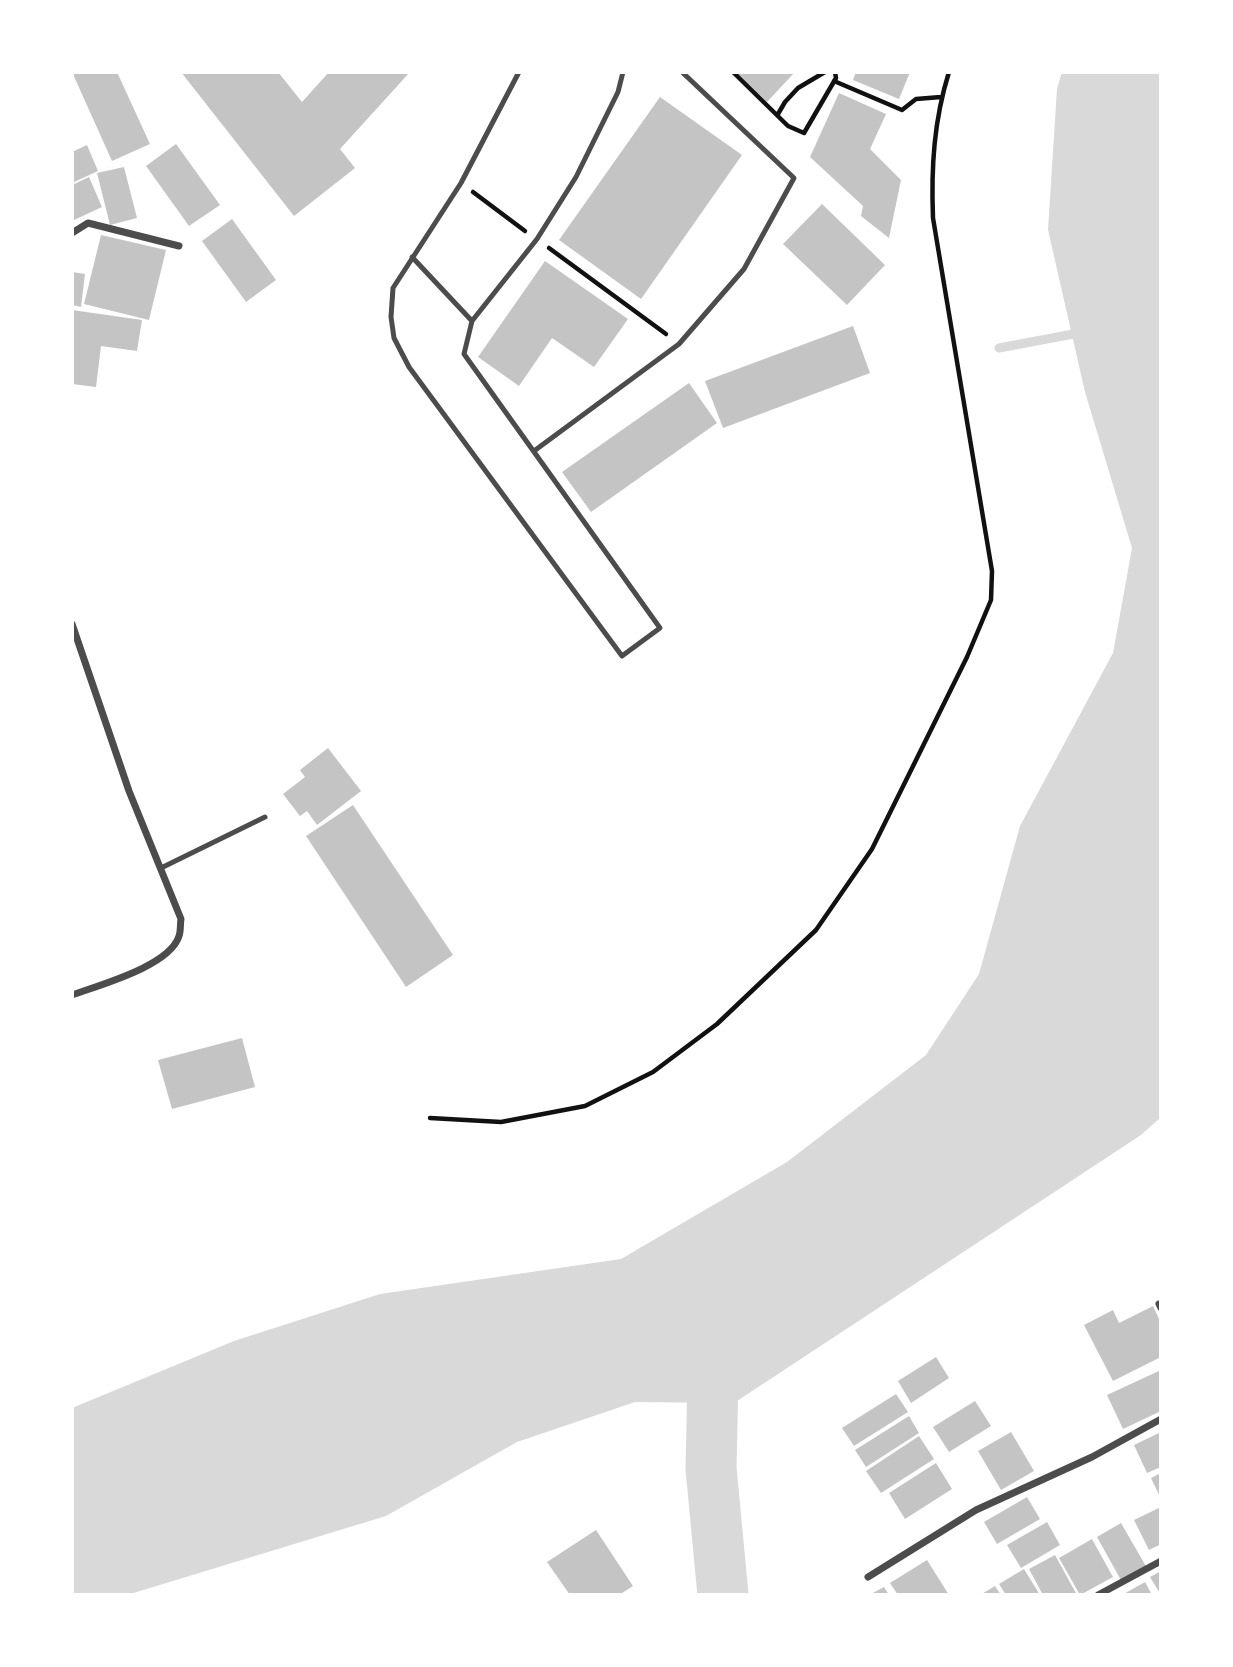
<!DOCTYPE html>
<html>
<head>
<meta charset="utf-8">
<style>
  body { margin:0 }
  #map { position:relative; width:1233px; height:1667px; overflow:hidden; background:#fff; font-family:Karla,sans-serif }
  canvas { display:block }
  .frame { position:absolute; inset:0; border:74px solid #fff; pointer-events:none }
</style>
</head>
<body>
<div id="map">
<canvas width="1233" height="1667"></canvas>
<div class="frame"></div>
</div>
<script>
const ctx = document.querySelector('canvas').getContext('2d');
ctx.lineJoin = 'round';
function fillPath(path, color) {
  ctx.fillStyle = color;
  ctx.fill(path, 'evenodd');
}
function strokePath(path, color, width, dash) {
  ctx.strokeStyle = color;
  ctx.lineWidth = width;
  ctx.lineCap = dash ? 'butt' : 'round';
  ctx.setLineDash(dash || []);
  ctx.stroke(path);
}
const water = new Path2D(`
  M1062,72H1161V1117L1141,1135L734,1403L635,1402L517,1442L386,1516L127,1595H72V1408L234,1341L380,1294L621,1259L787,1162L926,1055L979,974L1020,826L1113,653L1132,548L1085,392L1048,230L1057,89Z`);
const stream = new Path2D(`
  M999,348L1084,332`);
const river = new Path2D(`
  M714,1332L711,1468L723,1595`);
const building = new Path2D(`
  M72,72H117L150,144L112,161Z
  M181,72H278L302,102L329,72H410L340,149L355,168L294,216Z
  M736,72H795L767,102Z
  M856,72H910L899,99L853,80Z
  M839,93L886,114L870,149L901,180L889,238L861,216L863,206L810,157Z
  M660,97L742,155L641,299L559,240Z
  M176,144L220,205L189,226L146,166Z
  M87,145L98,171L72,183V152Z
  M124,167L137,218L110,225L97,173Z
  M89,177L102,207L72,221V185Z
  M822,204L885,265L847,305L783,244Z
  M232,219L276,280L246,302L202,241Z
  M101,235L166,250L149,320L84,304Z
  M545,261L628,319L594,367L552,338L519,386L478,357Z
  M72,272L85,274L81,307L72,305Z
  M72,310L142,320L137,351L101,346L96,387L72,384Z
  M853,326L870,373L723,428L705,381Z
  M689,383L717,423L591,512L562,472Z
  M328,748L361,791L317,825L307,811L300,816L283,794L305,777L300,770Z
  M353,805L453,955L406,987L306,836Z
  M242,1038L255,1087L172,1109L158,1060Z
  M1153,1306L1161,1323V1357L1113,1381L1084,1325L1113,1310L1119,1323Z
  M936,1357L949,1378L911,1403L898,1381Z
  M1161,1370V1411L1123,1429L1107,1395Z
  M896,1394L908,1412L854,1446L842,1428Z
  M975,1401L991,1426L949,1452L933,1427Z
  M909,1416L919,1433L866,1467L855,1450Z
  M1011,1432L1034,1471L1001,1490L978,1451Z
  M1161,1432V1467L1147,1473L1134,1445Z
  M919,1436L934,1459L881,1493L866,1471Z
  M936,1463L952,1489L905,1519L889,1493Z
  M1161,1473V1499L1151,1478Z
  M1027,1497L1040,1519L997,1544L984,1522Z
  M1161,1507V1544L1149,1550L1134,1520Z
  M1047,1522L1060,1545L1021,1568L1007,1545Z
  M1121,1523L1147,1568L1122,1582L1097,1537Z
  M596,1530L633,1586L619,1595H570L547,1562Z
  M1092,1539L1113,1577L1080,1595L1059,1558Z
  M1055,1555L1077,1595H1043L1029,1569Z
  M927,1560L949,1595H898L890,1583Z
  M1024,1569L1040,1595H1006L999,1584Z
  M1161,1571V1595L1150,1577Z
  M1145,1582L1152,1595H1122Z
  M995,1586L1001,1595H980Z
  M884,1587L889,1595H869Z`);
const path = new Path2D(`
  M733,72L788,126L804,133L836,78L835,72
  M834,81L902,110L916,99L941,97
  M778,114L785,102L798,88L825,72
  M473,192L525,231
  M549,248L666,334
  M430,1118L501,1122L585,1106L653,1072L717,1024L816,930L872,849L967,657L991,600L992,571L933,218C931,167 934,120 949,72`);
const service = new Path2D(`
  M519,72L461,183L393,288L391,317L394,338L409,367L622,656L660,628L464,354L472,321L537,239L576,177L618,92L623,72
  M412,257L472,321
  M534,451L679,344L744,269L794,178L682,72
  M161,868L265,817`);
const minor = new Path2D(`
  M72,233L88,223L179,246
  M72,624L129,791L181,919C180,924 181,931 179,936C170,966 99,985 72,995
  M1159,1304L1161,1308
  M868,1577L976,1510L1092,1457L1161,1419
  M1098,1595L1161,1561`);
fillPath(water, '#d9d9d9');
strokePath(stream, '#d9d9d9', 9);
strokePath(river, '#d9d9d9', 51);
fillPath(building, '#c4c4c4');
strokePath(path, '#111', 4.5);
strokePath(service, '#4c4c4c', 5);
strokePath(minor, '#4c4c4c', 7);
</script>
</body>
</html>
